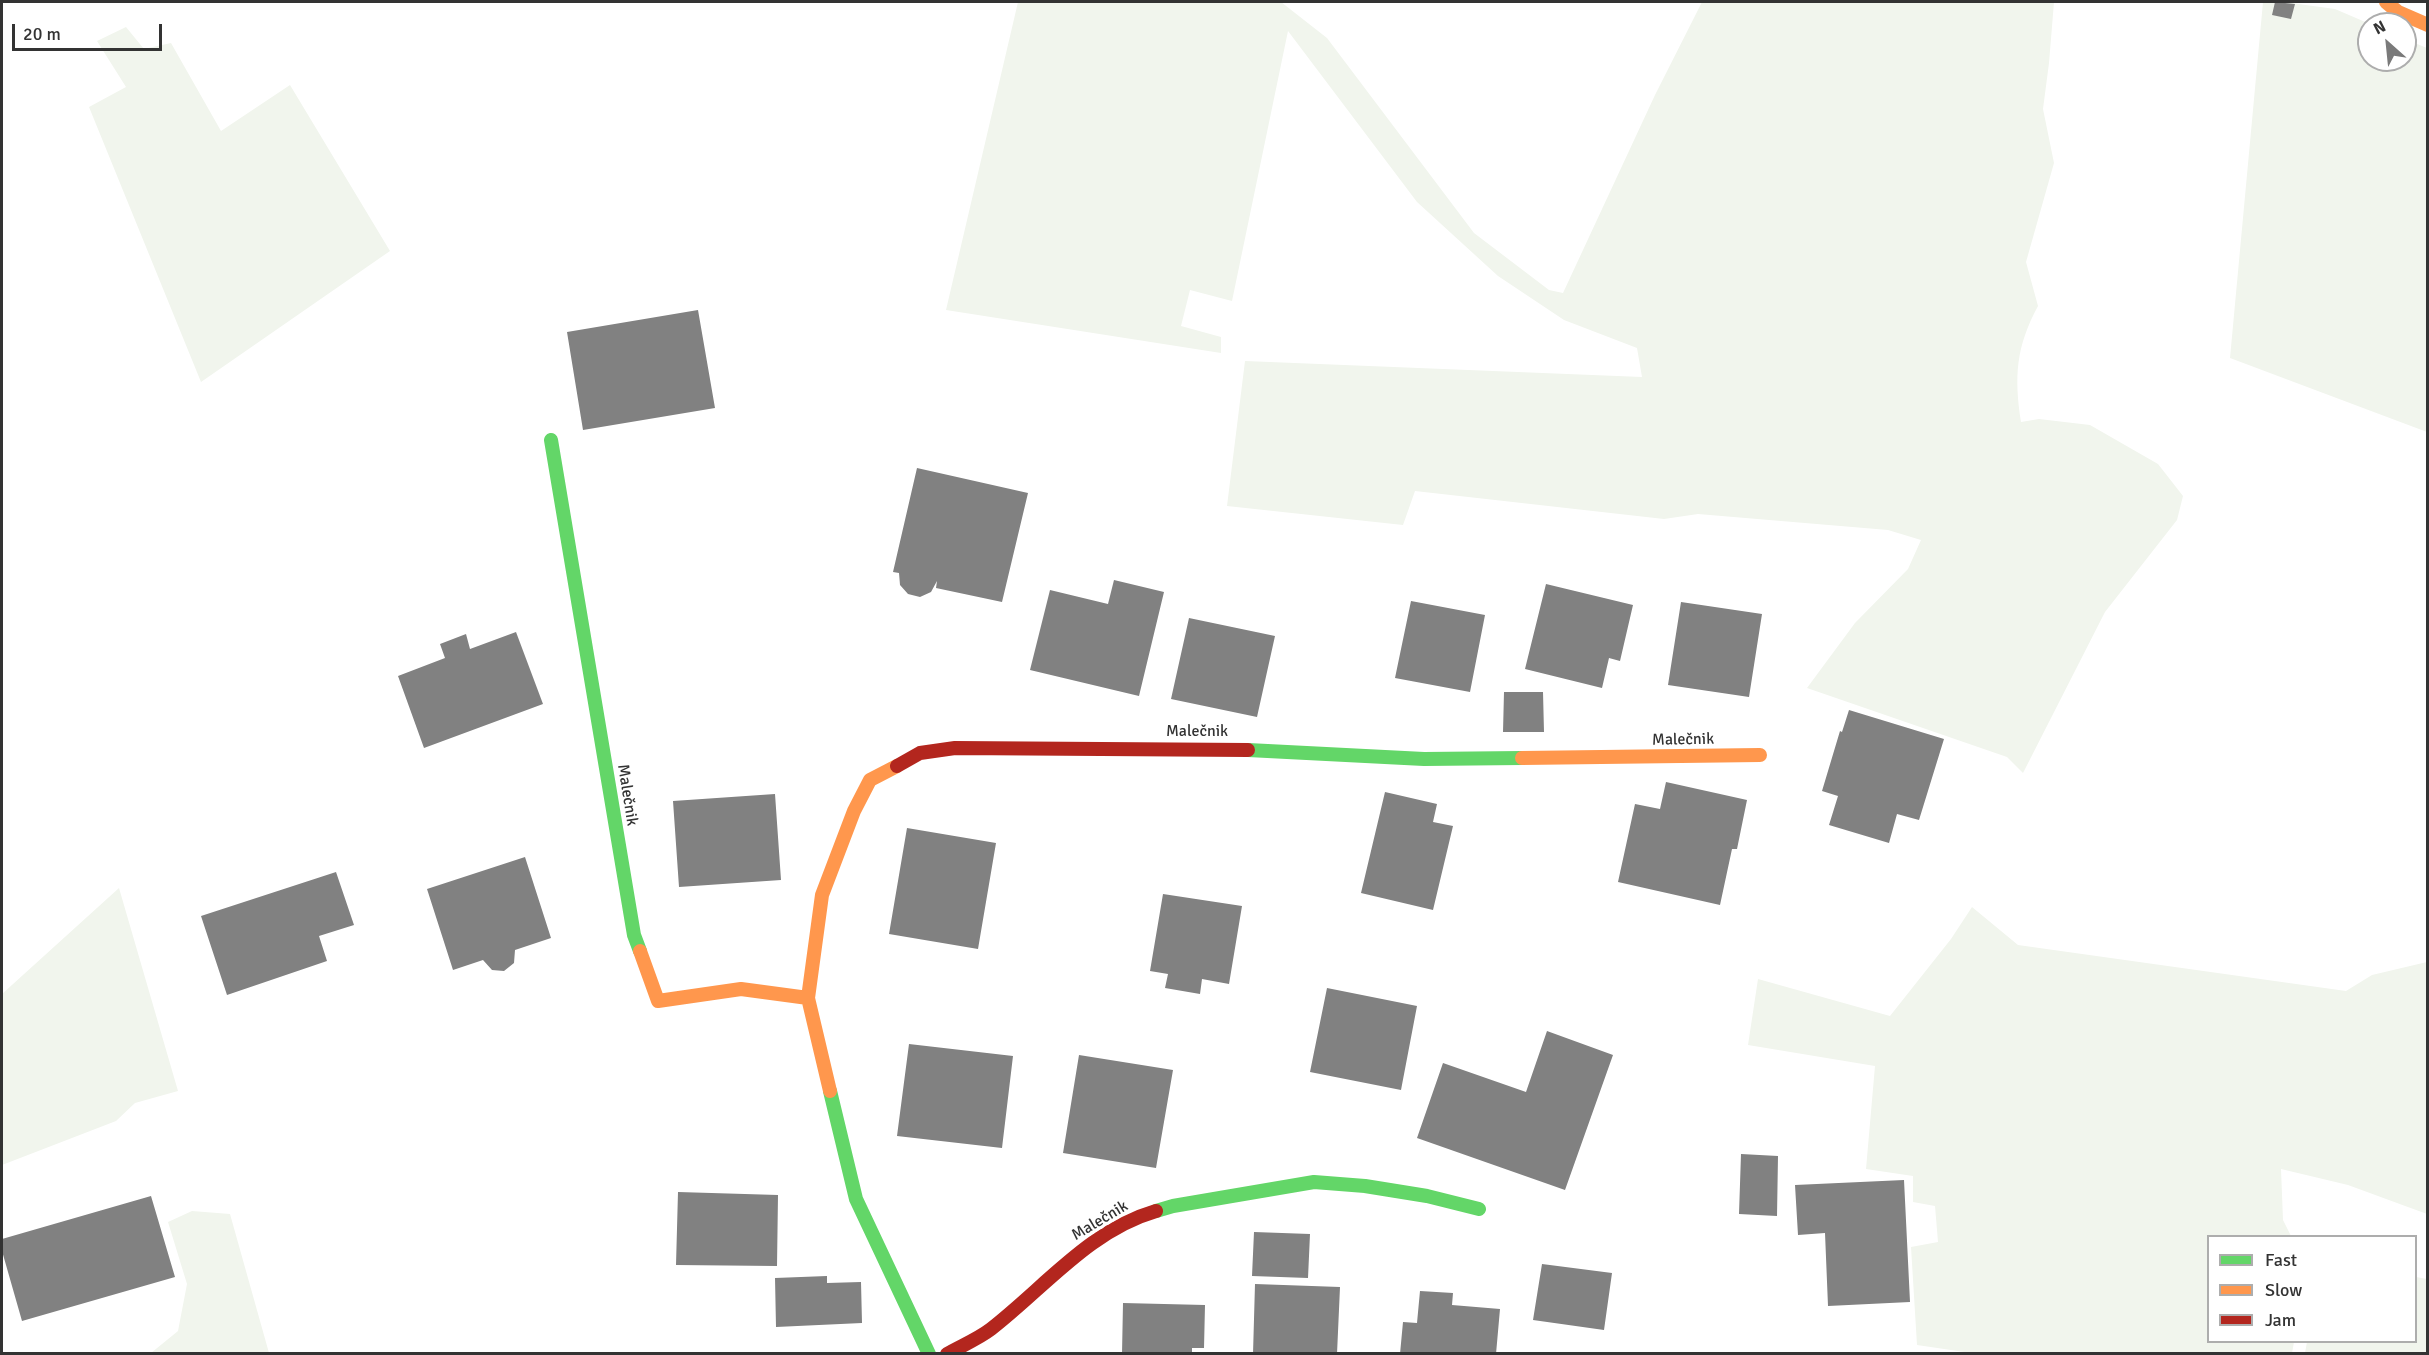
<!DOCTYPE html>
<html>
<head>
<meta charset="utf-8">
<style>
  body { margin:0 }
  #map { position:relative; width:2429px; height:1355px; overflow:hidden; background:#fff; font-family:Signika,sans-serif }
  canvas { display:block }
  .frame { position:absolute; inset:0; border:3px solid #333; pointer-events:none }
  .legend { position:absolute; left:2207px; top:1235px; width:210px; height:108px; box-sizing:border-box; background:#fff; border:2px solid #adadad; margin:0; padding:8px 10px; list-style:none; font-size:18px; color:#333 }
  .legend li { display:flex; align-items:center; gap:12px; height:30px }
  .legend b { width:30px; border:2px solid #adadad }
  .north { position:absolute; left:2357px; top:12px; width:60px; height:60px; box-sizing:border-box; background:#fff; border:2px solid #adadad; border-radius:50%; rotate:333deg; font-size:16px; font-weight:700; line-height:24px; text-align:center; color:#333 }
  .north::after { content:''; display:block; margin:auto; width:21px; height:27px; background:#7a7a7a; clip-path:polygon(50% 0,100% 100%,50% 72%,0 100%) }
  .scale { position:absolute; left:12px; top:24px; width:150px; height:27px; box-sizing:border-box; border:3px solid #333; border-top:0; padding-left:8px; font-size:18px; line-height:21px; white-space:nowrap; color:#333; -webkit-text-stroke:4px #fff; paint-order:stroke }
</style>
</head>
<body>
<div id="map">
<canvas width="2429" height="1355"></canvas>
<div class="frame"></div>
<ul class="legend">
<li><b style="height:8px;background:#63d668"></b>Fast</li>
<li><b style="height:8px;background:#ff974d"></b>Slow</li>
<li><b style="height:8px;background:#b3261e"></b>Jam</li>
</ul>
<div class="north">N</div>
<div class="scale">20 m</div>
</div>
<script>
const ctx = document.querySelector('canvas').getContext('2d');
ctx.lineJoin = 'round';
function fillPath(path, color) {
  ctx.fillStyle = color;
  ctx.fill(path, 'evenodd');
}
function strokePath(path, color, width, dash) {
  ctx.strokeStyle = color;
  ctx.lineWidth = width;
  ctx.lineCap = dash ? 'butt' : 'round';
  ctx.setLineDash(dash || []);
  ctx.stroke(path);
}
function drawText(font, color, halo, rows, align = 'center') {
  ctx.font = font + ' Signika,sans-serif';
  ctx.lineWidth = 6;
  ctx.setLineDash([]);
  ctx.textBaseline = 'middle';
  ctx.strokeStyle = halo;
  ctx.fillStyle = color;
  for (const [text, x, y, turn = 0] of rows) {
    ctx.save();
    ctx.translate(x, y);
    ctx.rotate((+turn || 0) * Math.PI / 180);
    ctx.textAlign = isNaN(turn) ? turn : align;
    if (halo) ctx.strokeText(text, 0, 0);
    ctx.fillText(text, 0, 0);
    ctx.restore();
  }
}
const green = new Path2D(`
  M1018,2H1281L1327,38L1474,233L1549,290L1563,293L1655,95L1702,2H2054L2049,63L2043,109L2054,163L2026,262L2038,306C2016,347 2014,376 2021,422L2039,419L2090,425L2158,464L2183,496L2177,520L2105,612L2023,773L2007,757L1807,688L1855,623L1908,569L1921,540L1888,530L1698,514L1664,519L1415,491L1403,525L1227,506L1245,361L1642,377L1637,348L1564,320L1498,276L1417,202L1288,31L1232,301L1190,290L1181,326L1221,337V353L946,310Z
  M2263,2H2284L2335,9L2370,24L2369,60H2405V39L2427,48V432L2230,358Z
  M126,27L144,49L171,43L221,131L290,85L390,251L201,382L89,107L126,87L97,41Z
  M119,888L178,1091L135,1103L116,1121L2,1165V994Z
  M1972,907L2018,945L2346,991L2372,975L2427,962V1214L2348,1185L2281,1169L2283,1220L2291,1236H2208V1342H2294L2292,1353L1978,1354L1917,1345L1911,1247L1938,1242L1935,1206L1913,1202V1176L1866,1169L1875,1066L1748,1045L1758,979L1890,1016L1951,939Z
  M192,1211L230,1214L269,1353H151L178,1331L187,1284L168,1222Z
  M2416,1277L2427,1279V1353H2305L2307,1342H2416Z`);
const building = new Path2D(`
  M2275,2L2295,4L2291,19L2272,15Z
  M698,310L715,408L583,430L567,332Z
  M917,468L1028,493L1002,602L936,588L937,581L931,592L920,597L908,594L900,585L899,573L893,572Z
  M1114,580L1164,592L1139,696L1030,670L1050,590L1108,604Z
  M1546,584L1633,605L1620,661L1609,658L1602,688L1525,669Z
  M1411,601L1485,615L1470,692L1395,678Z
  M1681,602L1762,614L1749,697L1668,685Z
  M1189,618L1275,636L1257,717L1171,699Z
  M516,632L543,704L424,748L398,676L445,658L440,644L466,634L470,649Z
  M1504,692H1543L1544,732H1503Z
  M1849,710L1944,739L1919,820L1897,814L1889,843L1829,825L1838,796L1822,791L1840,731L1842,732Z
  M1666,782L1747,800L1737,849H1732L1720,905L1618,882L1635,804L1660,809Z
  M1385,792L1437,804L1433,822L1453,826L1433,910L1361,893Z
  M775,794L781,880L679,887L673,801Z
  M907,828L996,843L978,949L889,934Z
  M525,857L551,938L515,950L514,963L504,971L492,970L483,960L453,970L427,889Z
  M336,872L354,925L319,936L327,961L227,995L201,916Z
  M1163,894L1242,906L1229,984L1202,979L1200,994L1165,988L1168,974L1150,971Z
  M1327,988L1417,1006L1401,1090L1310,1072Z
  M1547,1031L1613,1055L1565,1190L1417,1138L1443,1063L1526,1092Z
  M909,1044L1013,1056L1002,1148L897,1136Z
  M1079,1055L1173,1070L1156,1168L1063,1153Z
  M1741,1154L1778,1156L1777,1216L1739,1214Z
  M1904,1180L1910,1302L1828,1306L1825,1233L1798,1235L1795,1185Z
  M678,1192L778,1195L777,1266L676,1265Z
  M151,1196L175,1277L22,1321L2,1251V1239Z
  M1254,1232L1310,1234L1308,1278L1252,1276Z
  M1542,1264L1612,1273L1604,1330L1533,1320Z
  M827,1276V1283L861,1282L862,1323L776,1327L775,1278Z
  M1255,1284L1340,1287L1337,1354H1253Z
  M1420,1291L1453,1293L1452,1305L1500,1309L1496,1354H1400L1403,1322L1417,1323Z
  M1123,1303L1205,1305L1204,1348H1192V1354H1122Z`);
const fast = new Path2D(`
  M551,440L634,935L640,951
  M1248,750L1424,759L1522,758
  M830,1091L856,1199L929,1354
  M1156,1211L1173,1206L1314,1182L1365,1186L1427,1196L1479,1209`);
const slow = new Path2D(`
  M2386,2L2398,12L2428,25
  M1522,758L1760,755
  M640,951L658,1001L741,989L808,998
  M830,1091L808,998L822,895L854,811L870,780L897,766`);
const jam = new Path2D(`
  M897,766L920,753L955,748L1248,750
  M947,1354C961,1346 978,1339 991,1329C1045,1287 1090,1230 1156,1211`);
const streetNames = [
  ["Malečnik",1197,732],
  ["Malečnik",1683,740,-1],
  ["Malečnik",627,795,81],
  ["Malečnik",1100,1221,-31]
];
fillPath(green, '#f1f5ed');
fillPath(building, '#818181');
strokePath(fast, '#63d668', 14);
strokePath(slow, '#ff974d', 14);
strokePath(jam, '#b3261e', 14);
drawText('16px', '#333', '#fff', streetNames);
</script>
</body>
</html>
